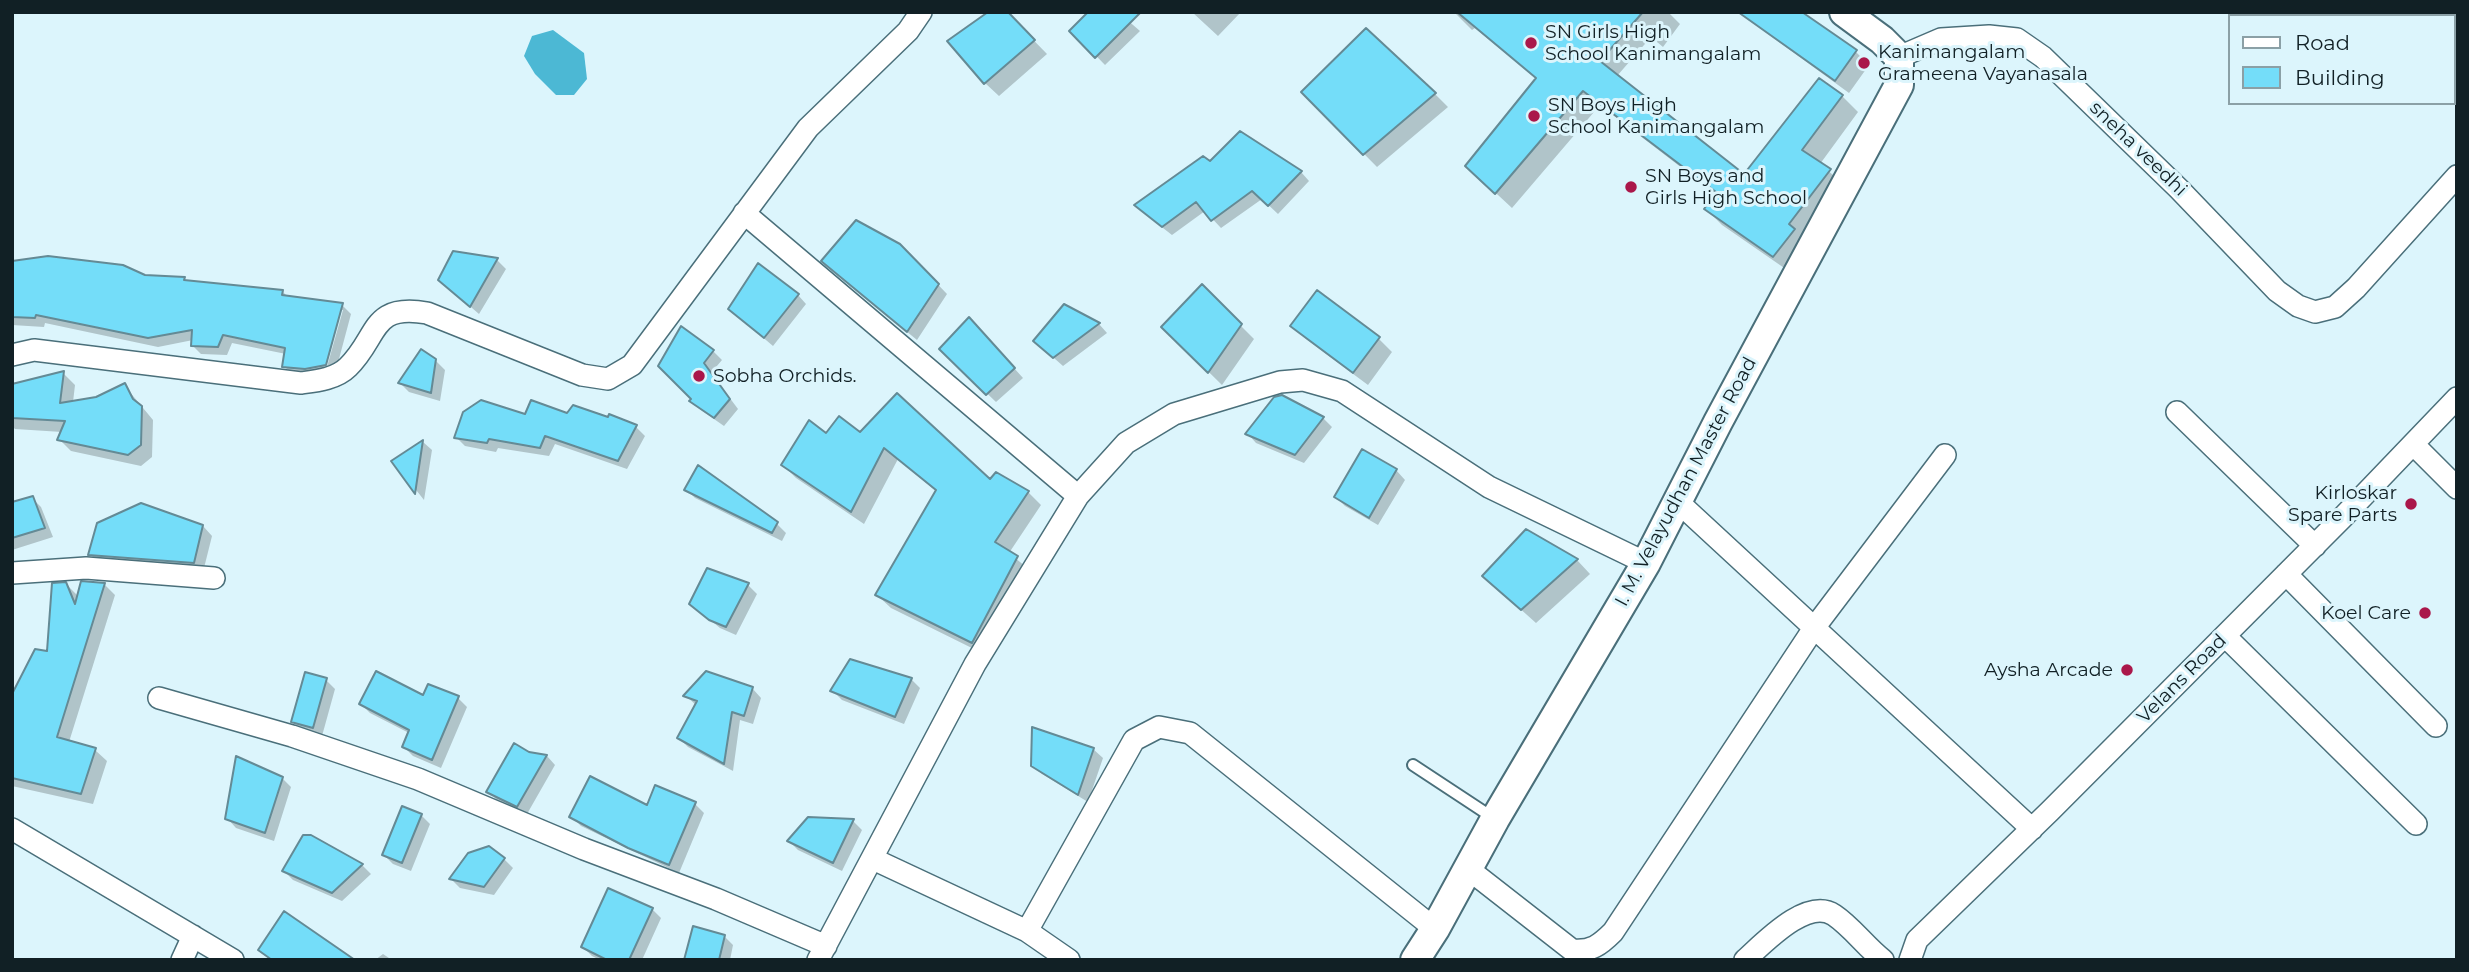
<!DOCTYPE html>
<html>
<head>
<meta charset="utf-8">
<style>
  body { margin:0 }
  #map { position:relative; width:2469px; height:972px; overflow:hidden; background:#dcf5fc; font-family:Montserrat,sans-serif }
  canvas { display:block }
  .frame { position:absolute; inset:0; border:14px solid #112025; pointer-events:none }
  .legend { position:absolute; left:2228px; top:14px; width:228px; height:91px; box-sizing:border-box; background:#dcf5fc; border:2px solid #8ba0a6; margin:0; padding:9px 12px; list-style:none; font-size:21px; color:#112025 }
  .legend li { display:flex; align-items:center; gap:14px; height:35px }
  .legend b { width:35px; border:2px solid #8ba0a6 }
</style>
</head>
<body>
<div id="map">
<canvas width="2469" height="972"></canvas>
<div class="frame"></div>
<ul class="legend">
<li><b style="height:9px;background:#fff"></b>Road</li>
<li><b style="height:19px;background:#74ddf9"></b>Building</li>
</ul>
</div>
<script>
const ctx = document.querySelector('canvas').getContext('2d');
ctx.lineJoin = 'round';
function fillPath(path, color) {
  ctx.fillStyle = color;
  ctx.fill(path, 'evenodd');
}
function strokePath(path, color, width, dash) {
  ctx.strokeStyle = color;
  ctx.lineWidth = width;
  ctx.lineCap = dash ? 'butt' : 'round';
  ctx.setLineDash(dash || []);
  ctx.stroke(path);
}
function drawText(font, color, halo, rows, align = 'center') {
  ctx.font = font + ' Montserrat,sans-serif';
  ctx.lineWidth = 6;
  ctx.setLineDash([]);
  ctx.textBaseline = 'middle';
  ctx.strokeStyle = halo;
  ctx.fillStyle = color;
  for (const [text, x, y, turn = 0] of rows) {
    ctx.save();
    ctx.translate(x, y);
    ctx.rotate((+turn || 0) * Math.PI / 180);
    ctx.textAlign = isNaN(turn) ? turn : align;
    if (halo) ctx.strokeText(text, 0, 0);
    ctx.fillText(text, 0, 0);
    ctx.restore();
  }
}
const water = new Path2D(`
  M553,30L584,53L587,79L574,95H556L535,74L524,56L532,36Z`);
const shadow = new Path2D(`
  M1006,12L1047,54L999,96L985,83Z
  M1118,12L1140,31L1105,65L1072,31Z
  M1192,12H1241L1218,36Z
  M1454,12H1668L1680,24L1663,47L1651,37L1617,76L1744,177L1842,96L1858,112L1820,164L1846,186L1790,272L1722,225L1706,209L1717,195L1600,105L1512,208L1484,182L1537,79L1475,28L1472,30Z
  M1738,12H1799L1855,51L1869,65L1849,93Z
  M1303,92L1435,94L1448,107L1377,167Z
  M1301,172L1309,181L1278,214L1262,199L1221,228L1205,211L1172,235L1145,214Z
  M901,246L947,294L917,340L832,270Z
  M454,253L497,260L506,269L479,314L450,289Z
  M12,263L144,277L184,278L188,282L282,291L288,297L342,305L351,314L335,374L293,375L284,366L286,354L232,343L227,355L201,354L192,345L193,340L158,347L45,323L44,327L12,325ZM339,310H343L325,374L322,373Z
  M1202,287L1254,339L1222,385L1163,327Z
  M798,295L806,304L773,346L739,317Z
  M1064,306L1099,324L1107,333L1063,366L1045,350Z
  M1292,326L1379,339L1392,352L1368,385L1306,339Z
  M978,328L1023,378L996,402L941,349Z
  M713,351L722,360L711,373L738,409L724,426L701,410L692,401L693,399L660,365Z
  M435,360L445,370L440,401L409,392L400,383Z
  M63,373L75,385L73,402L96,398L124,385L153,420L152,457L141,466L71,451L59,439L62,432L15,429L12,426V386Z
  M1283,397L1323,418L1332,427L1304,463L1256,443L1248,434Z
  M567,415L636,427L645,436L627,469L555,444L549,456L498,448L496,452L465,446L456,437L526,416Z
  M860,435L990,482L1028,492L1041,505L1009,553L1031,571L986,655L891,608L877,595L937,492L898,459L864,524L796,478L783,465L827,436Z
  M423,442L432,450L424,500L394,462Z
  M1363,451L1396,470L1405,480L1378,525L1345,506L1336,497Z
  M698,468L777,524L786,533L782,541L695,498L686,489Z
  M32,498L41,507L53,537L12,550V504Z
  M203,526L212,536L203,572L99,563L90,554Z
  M1577,560L1590,574L1536,623L1498,589Z
  M708,570L748,585L757,594L736,635L720,628L691,604Z
  M66,584L79,597L104,584L115,595L69,742L95,750L107,761L93,804L12,786V698L49,653Z
  M911,679L920,688L904,724L842,700L833,691Z
  M326,680L335,689L322,736L302,731L293,722Z
  M752,688L761,698L753,724L740,720L733,771L688,747L679,738L696,705L686,696Z
  M424,697L458,698L467,707L441,768L413,756L404,747L409,733L370,713L361,704Z
  M1093,749L1103,758L1088,802L1042,774L1032,765Z
  M528,753L547,756L555,765L527,814L497,800L488,791Z
  M282,778L291,787L274,841L236,828L227,818Z
  M656,787L695,804L704,813L679,873L581,826L572,817L647,807Z
  M421,815L430,824L411,871L393,864L384,855Z
  M809,819L853,821L862,830L842,871L798,850L789,841Z
  M311,837L362,865L371,874L342,901L293,880L284,871Z
  M504,859L513,868L494,895L460,888L451,879Z
  M652,909L661,918L642,960H600L592,956L583,947Z
  M724,936L733,945L730,960H686Z
  M383,954L392,960H375Z`);
const building = new Path2D(`
  M988,12H1008L1035,40L984,84L947,41Z
  M1088,12H1141L1095,58L1069,31Z
  M1457,12H1643L1600,61L1744,174L1819,78L1843,95L1802,150L1831,169L1789,224L1795,229L1773,257L1704,209L1716,192L1583,91L1495,194L1465,166L1536,78Z
  M1738,12H1802L1857,50L1835,81Z
  M1366,28L1436,93L1363,155L1301,92Z
  M1240,131L1302,171L1268,206L1252,191L1211,221L1196,202L1162,227L1134,205L1203,156L1210,161Z
  M856,220L900,244L939,284L907,332L821,261Z
  M453,251L498,258L470,307L438,280Z
  M48,256L123,265L145,275L185,277L184,280L283,290L282,295L343,303L326,365L305,369L282,367L285,348L223,335L218,347L191,346L192,330L148,338L36,315L35,318L12,317V261Z
  M758,263L799,294L764,338L728,309Z
  M1202,284L1242,324L1208,373L1161,327Z
  M1317,290L1380,337L1353,373L1290,326Z
  M1064,304L1100,323L1053,358L1033,341Z
  M969,317L1015,368L986,395L939,349Z
  M681,326L714,350L704,363L730,399L714,418L689,401L691,399L658,366Z
  M421,349L436,359L431,393L398,383Z
  M64,371L60,403L96,397L125,383L133,399L142,406L141,445L128,455L57,440L65,421L12,418V384Z
  M897,393L990,479L996,472L1029,491L995,542L1018,556L972,643L875,595L936,490L884,448L851,512L781,465L809,420L826,433L839,416L860,432Z
  M1282,395L1324,417L1295,455L1245,434L1274,397Z
  M481,400L525,414L531,400L567,413L573,405L608,417L609,414L637,425L618,461L545,436L540,448L489,439L487,443L454,438L463,412Z
  M423,440L415,494L391,461Z
  M1362,449L1397,469L1369,518L1334,497Z
  M698,465L778,522L772,533L684,490Z
  M33,496L45,528L12,538V502Z
  M141,503L203,525L194,563L88,555L97,523Z
  M1526,529L1578,559L1521,610L1482,576Z
  M707,568L749,583L726,627L709,620L689,604Z
  M81,581L105,583L57,737L96,748L81,794L12,778V694L35,649L47,651L52,583L66,582L75,604Z
  M850,659L912,678L895,717L830,691Z
  M376,671L423,695L428,684L459,696L432,760L402,747L409,730L359,704Z
  M706,671L753,687L744,716L732,712L724,764L677,738L697,701L683,696Z
  M305,672L327,678L313,728L291,722Z
  M1032,727L1094,748L1078,795L1031,766Z
  M514,743L529,752L547,755L517,807L486,792Z
  M236,756L283,777L265,833L225,819Z
  M590,776L647,805L655,785L696,802L669,865L628,848L569,817Z
  M402,806L422,814L402,863L382,855Z
  M808,817L854,819L833,863L787,841Z
  M303,835H311L363,864L332,893L282,871Z
  M489,846L505,858L484,887L449,879L468,853Z
  M608,888L653,908L629,960H607L581,947Z
  M284,911L355,960H272L258,950Z
  M693,926L725,935L719,960H684Z`);
const service = new Path2D(`
  M1413,765L1495,819`);
const minor = new Path2D(`
  M1899,57L1941,39L1989,36L2017,39L2043,57L2179,189L2277,291L2298,306L2315,312L2335,307L2356,288L2457,176
  M744,213L1078,496
  M12,355L34,350L301,383C316,381 336,379 348,367C379,337 370,303 427,313L582,375L608,379L632,365L808,128L908,31L921,12
  M2177,412L2315,546
  M2413,444L2457,488
  M1677,501L2032,829
  M12,573L86,568L214,578
  M2286,574L2436,726
  M2225,636L2416,824
  M159,698L292,736L418,779L584,849L716,899L826,946
  M12,829L233,960
  M873,859L1027,931L1069,960
  M1467,868L1572,950C1591,952 1600,945 1613,932L1814,628L1945,455
  M1027,931L1134,740L1159,727L1190,733L1435,929
  M182,960L193,936
  M818,960L975,664L1078,496L1126,443L1174,414L1280,382L1303,380L1342,391L1489,487L1646,563
  M1745,960C1764,943 1807,897 1834,915C1852,927 1866,947 1883,960
  M1910,960L1917,940L2050,811L2343,517L2457,398`);
const tertiary = new Path2D(`
  M1415,960L1435,929L1495,819L1646,563L1718,422L1899,85V57L1882,40L1844,12`);
const markers = [
  [1531,43,7,"#aa174a"],
  [1864,63,7,"#aa174a"],
  [1534,116,7,"#aa174a"],
  [1631,187,7,"#aa174a"],
  [699,376,7,"#aa174a"],
  [2411,504,7,"#aa174a"],
  [2425,613,7,"#aa174a"],
  [2127,670,7,"#aa174a"]
];
const poiNames = [
  ["SN Girls High",1545,32],
  ["School Kanimangalam",1545,54],
  ["Kanimangalam",1878,52],
  ["Grameena Vayanasala",1878,74],
  ["SN Boys High",1548,105],
  ["School Kanimangalam",1548,127],
  ["SN Boys and",1645,176],
  ["Girls High School",1645,198],
  ["Sobha Orchids.",713,376],
  ["Kirloskar",2397,493,"right"],
  ["Spare Parts",2397,515,"right"],
  ["Koel Care",2411,613,"right"],
  ["Aysha Arcade",2113,670,"right"]
];
const streetNames = [
  ["sneha veedhi",2138,149,44],
  ["I. M. Velayudhan Master Road",1686,482,-62],
  ["Velans Road",2182,679,-45]
];
fillPath(water, '#4cb8d4');
fillPath(shadow, '#0003');
fillPath(building, '#74ddf9');
strokePath(building, '#648a95', 2);
strokePath(service, '#4a6f7a', 14);
strokePath(minor, '#4a6f7a', 24);
strokePath(tertiary, '#4a6f7a', 32);
strokePath(service, '#fff', 10);
strokePath(minor, '#fff', 21);
strokePath(tertiary, '#fff', 28);
for (const [x, y, r, color] of markers) {
  const dot = new Path2D();
  dot.arc(x, y, r, 0, 2 * Math.PI);
  ctx.fillStyle = color;
  ctx.fill(dot);
  strokePath(dot, '#dcf5fc', 2.5);
}
drawText('19px', '#112025', '#dcf5fc', poiNames, 'left');
drawText('19px', '#112025', '#dcf5fc', streetNames);
</script>
</body>
</html>
